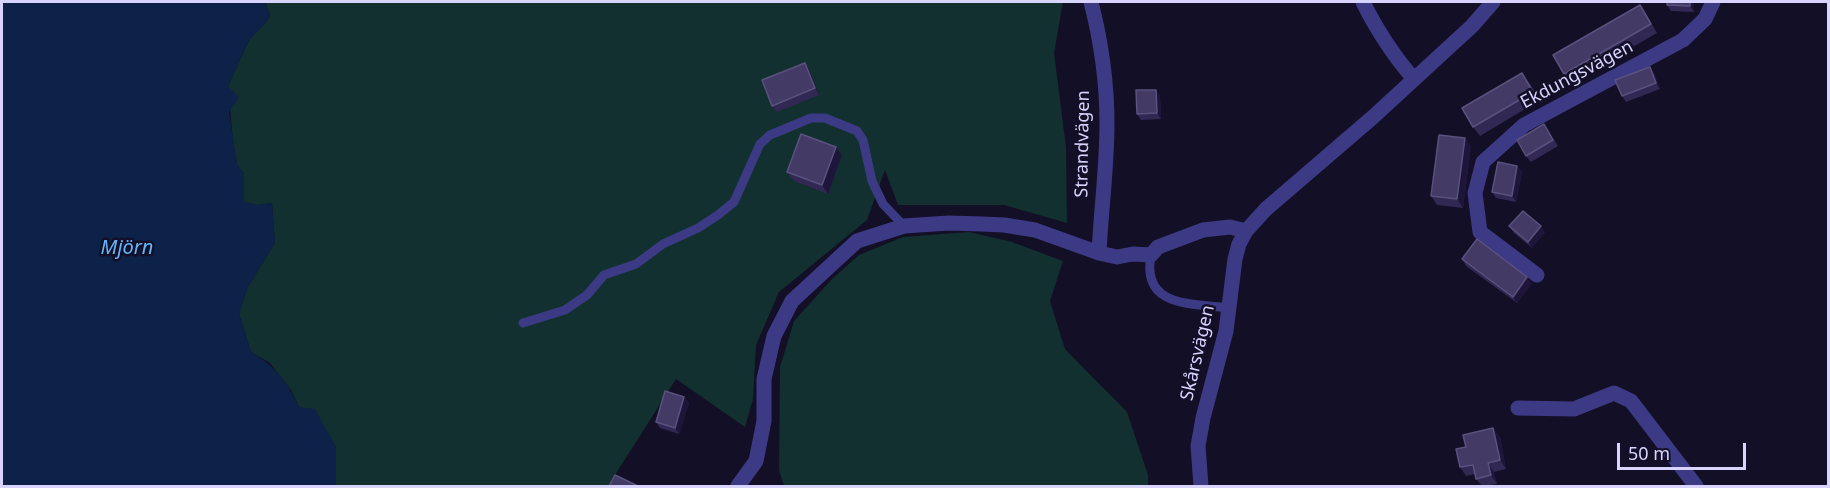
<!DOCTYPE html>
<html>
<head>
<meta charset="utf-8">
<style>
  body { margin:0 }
  #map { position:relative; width:1830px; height:488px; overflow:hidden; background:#130f26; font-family:"Noto Sans",sans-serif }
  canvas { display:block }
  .frame { position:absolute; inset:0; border:3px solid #d9d4ff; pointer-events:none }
  .scale { position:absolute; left:1617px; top:443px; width:129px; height:27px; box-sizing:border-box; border:3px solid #d9d4ff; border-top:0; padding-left:8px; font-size:18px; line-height:21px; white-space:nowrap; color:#d9d4ff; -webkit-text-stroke:4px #130f26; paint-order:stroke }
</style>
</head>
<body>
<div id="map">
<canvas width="1830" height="488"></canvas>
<div class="frame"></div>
<div class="scale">50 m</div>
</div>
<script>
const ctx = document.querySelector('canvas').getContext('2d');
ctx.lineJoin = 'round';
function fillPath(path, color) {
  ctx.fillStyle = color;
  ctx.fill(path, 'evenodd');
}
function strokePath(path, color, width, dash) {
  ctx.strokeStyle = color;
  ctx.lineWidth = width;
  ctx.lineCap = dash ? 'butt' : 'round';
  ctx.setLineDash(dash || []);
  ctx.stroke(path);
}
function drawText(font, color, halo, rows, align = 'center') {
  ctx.font = font + ' "Noto Sans",sans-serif';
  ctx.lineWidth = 5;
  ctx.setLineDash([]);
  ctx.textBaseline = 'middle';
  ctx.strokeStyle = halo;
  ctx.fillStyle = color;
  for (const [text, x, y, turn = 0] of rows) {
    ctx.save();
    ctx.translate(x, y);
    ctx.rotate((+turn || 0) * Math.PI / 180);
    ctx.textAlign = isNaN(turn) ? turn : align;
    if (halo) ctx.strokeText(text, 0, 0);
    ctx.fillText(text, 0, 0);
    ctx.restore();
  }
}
const green = new Path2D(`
  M265,2H1063L1054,53L1066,147L1067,223L1004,205H898L885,170L867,220L779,292L756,345L753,399L745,427L676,379L608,486H336V447L328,435L299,407L291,390L270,363L251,352L239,314L247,288L275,243L272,203L257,205L244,203V174L237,165L233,142L228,86L249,40L266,22L270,15Z
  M969,232L1012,242L1063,261L1050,301L1065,349L1127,412L1148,475V486H784L779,470L780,367L794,321L832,279L859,255L903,237Z`);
const water = new Path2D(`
  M2,2H265L270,15L266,22L249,40L228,86L239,97L229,112L237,164L244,174V202L257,205L272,203L275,243L247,288L239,314L251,352C276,367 286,380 299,407L315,409L336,447V486H2Z`);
const lane = new Path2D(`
  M1151,255C1141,308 1192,303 1229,308
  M523,323L565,310L587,295L604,275L636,264L663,244L698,228L718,215L734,202L760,144L770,135L811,118H825L857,131L863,140L872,181L883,204L904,226`);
const street = new Path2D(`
  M1091,2C1101,41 1107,83 1107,124C1107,167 1101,210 1099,253
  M1363,2C1375,27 1395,58 1414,79
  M1537,275L1480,232L1475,193L1483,162L1524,125L1683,40L1705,19L1713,2
  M1518,408L1574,409L1614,393L1631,401L1696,486
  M738,486L756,461L764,421V379L774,336L792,301L857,241L904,226L949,223L982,224L1004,225L1035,230L1099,253L1117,257L1133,254L1151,255L1158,247L1203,230L1230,227L1246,231
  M1201,486L1198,446L1203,418L1226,331L1235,259L1239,244L1246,231L1266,209L1373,117L1472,26L1493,2`);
const wall = new Path2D(`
  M1694,2V12L1671,11L1667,5Z
  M1646,14L1657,33L1570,83L1564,74Z
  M805,63L809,69L819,95L777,112L772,106Z
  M1654,73L1660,89L1626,102L1622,96Z
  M1528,81L1540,100L1480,136L1473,127Z
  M1156,90L1160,96L1161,119L1141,120L1137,114Z
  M1548,130L1558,146L1531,162L1526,156Z
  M1465,138L1471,147L1463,208L1437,205L1431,196Z
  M836,147L842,155L828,194L794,181L787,172Z
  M1517,166L1522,172L1516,202L1496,198L1492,192Z
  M1509,226L1545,232L1532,248L1514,233Z
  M1462,259L1532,283L1517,303L1466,266Z
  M684,397L689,403L679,434L660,428L656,422Z
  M1500,437L1506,469L1494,472L1497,484L1482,486L1476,479L1475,474L1466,476L1460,467Z`);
const shadedWall = new Path2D(`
  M1690,2H1694V12L1690,6Z
  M805,63L809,69L819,95L815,88Z
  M1650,67L1654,73L1660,89L1656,83Z
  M1156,90L1160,96L1161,119L1157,113Z
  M1465,138L1471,147L1463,208L1457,199Z
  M836,147L842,155L828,194L822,185Z
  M1517,166L1522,172L1516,202L1512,196Z
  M1541,226L1545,232L1532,248L1528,242Z
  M1527,277L1532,283L1517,303L1513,297Z
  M684,397L689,403L679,434L675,428Z
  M1493,428L1500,437L1506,469L1500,460Z
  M1488,463L1494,472L1497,484L1491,475Z`);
const building = new Path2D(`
  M1667,2H1690V6L1667,5Z
  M1640,5L1651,24L1564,74L1553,55Z
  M805,63L815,88L772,106L762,80Z
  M1650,67L1656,83L1622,96L1615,80Z
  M1522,73L1533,92L1473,127L1462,108Z
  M1136,90H1156L1157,113L1137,114Z
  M1544,124L1553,140L1526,156L1517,140Z
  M801,134L836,147L822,185L787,172Z
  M1439,135L1465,138L1457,199L1431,196Z
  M1498,162L1517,166L1512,196L1492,192Z
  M1523,211L1541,226L1528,242L1509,226Z
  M1477,239L1527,277L1513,297L1462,259Z
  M665,391L684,397L675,428L656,422Z
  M1493,428L1500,460L1488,463L1491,475L1476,479L1473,465L1460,467L1456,449L1466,447L1463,435Z
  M615,475L638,486H609Z`);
const streetNames = [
  ["Ekdungsvägen",1577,75,-28],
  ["Strandvägen",1083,144,-89],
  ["Skårsvägen",1198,353,-77]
];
const waterNames = [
  ["Mjörn",127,248]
];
fillPath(green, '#12302f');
fillPath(water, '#0c2248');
strokePath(lane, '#3d3a85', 9);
strokePath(street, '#3d3a85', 15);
fillPath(wall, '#312854');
fillPath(shadedWall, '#1d163a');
fillPath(building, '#433a66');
strokePath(building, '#5a527e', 1.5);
drawText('18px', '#d9d4ff', '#130f26', streetNames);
drawText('italic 20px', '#62b6ff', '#130f26', waterNames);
</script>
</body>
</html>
